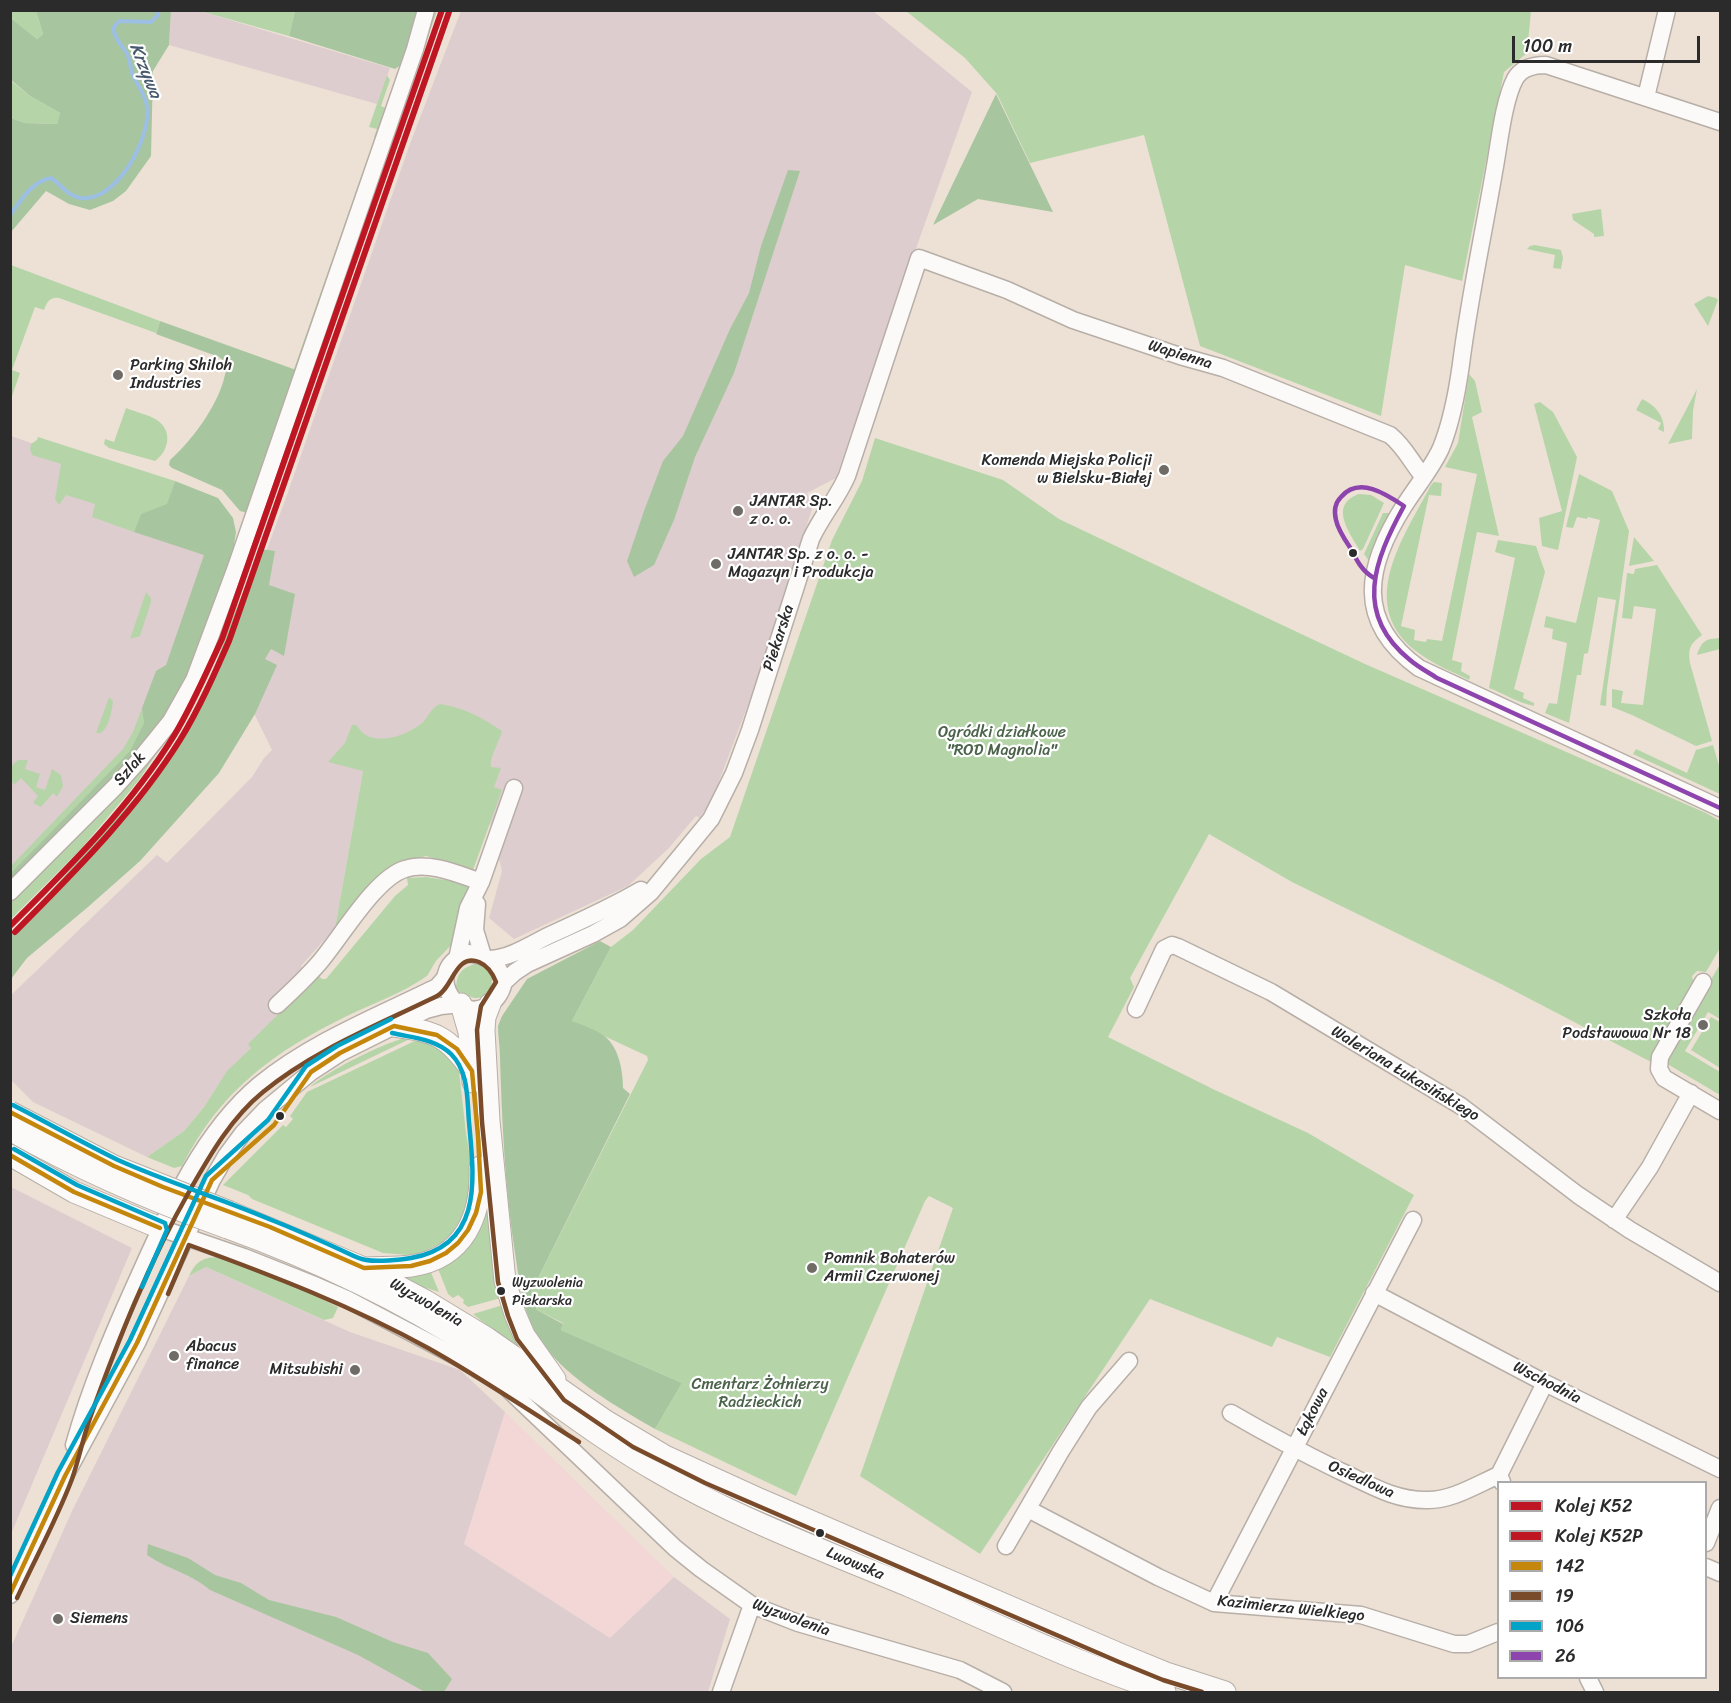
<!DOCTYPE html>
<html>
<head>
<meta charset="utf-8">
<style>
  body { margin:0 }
  #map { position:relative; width:1731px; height:1703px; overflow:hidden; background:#ede1d5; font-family:Sriracha,sans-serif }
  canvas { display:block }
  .frame { position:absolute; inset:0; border:12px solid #2b2b2b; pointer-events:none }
  .legend { position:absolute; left:1497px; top:1481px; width:210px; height:198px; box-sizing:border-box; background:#fff; border:2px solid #aaa; margin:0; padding:8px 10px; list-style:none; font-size:18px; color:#2b2b2b }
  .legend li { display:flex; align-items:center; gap:12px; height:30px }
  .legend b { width:30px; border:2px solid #aaa }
  .scale { position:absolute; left:1512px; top:36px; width:188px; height:27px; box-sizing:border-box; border:3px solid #2b2b2b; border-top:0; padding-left:8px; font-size:18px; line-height:21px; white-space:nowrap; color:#2b2b2b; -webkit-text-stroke:4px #fff; paint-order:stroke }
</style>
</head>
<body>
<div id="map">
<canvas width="1731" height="1703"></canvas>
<div class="frame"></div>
<ul class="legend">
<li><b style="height:8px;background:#be1622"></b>Kolej K52</li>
<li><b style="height:8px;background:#be1622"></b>Kolej K52P</li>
<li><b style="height:8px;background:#c4870b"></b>142</li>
<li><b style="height:8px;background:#7a4b2a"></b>19</li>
<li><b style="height:8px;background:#02a3c6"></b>106</li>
<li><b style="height:8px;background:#8e44ad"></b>26</li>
</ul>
<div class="scale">100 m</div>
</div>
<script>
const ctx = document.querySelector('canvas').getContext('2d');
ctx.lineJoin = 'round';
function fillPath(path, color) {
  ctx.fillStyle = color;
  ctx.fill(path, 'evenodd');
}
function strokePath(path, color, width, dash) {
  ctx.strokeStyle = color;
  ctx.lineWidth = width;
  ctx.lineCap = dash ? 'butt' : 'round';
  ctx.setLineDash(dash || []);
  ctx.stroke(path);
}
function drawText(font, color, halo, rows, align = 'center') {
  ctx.font = font + ' Sriracha,sans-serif';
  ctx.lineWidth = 4.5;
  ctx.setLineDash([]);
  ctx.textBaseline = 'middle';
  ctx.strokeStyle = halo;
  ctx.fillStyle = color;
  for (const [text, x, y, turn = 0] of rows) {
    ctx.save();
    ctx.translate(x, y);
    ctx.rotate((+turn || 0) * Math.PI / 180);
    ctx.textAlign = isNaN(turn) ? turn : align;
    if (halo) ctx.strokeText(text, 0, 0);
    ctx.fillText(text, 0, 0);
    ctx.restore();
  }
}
const built = new Path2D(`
  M505,1412L674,1577L610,1638L464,1544Z`);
const industrial = new Path2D(`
  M171,11H200L390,68L377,104L169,45Z
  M461,11H873L972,92L881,346L836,478L807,493L813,506L752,694L713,797L700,818L696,816L668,849L628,886L514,939L489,918L502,871L488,815L363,771L335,928L301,966L326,993L251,1048L227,1072L204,1107L184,1131L147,1157L33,1102L11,1080L10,996L157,855L167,863L252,777L264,758L272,750L246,697L252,590L288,492L411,141Z
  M11,436L219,509L230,524L134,752L11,878Z
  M11,1187L132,1248L11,1534Z
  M206,1267L350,1332L460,1370L505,1412L464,1544L610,1638L674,1577L730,1619L708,1692H15L11,1691V1647L73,1509L189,1276Z`);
const green = new Path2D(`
  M10,11H36L43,34L37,39L11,18Z
  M200,11H295L289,36Z
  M430,11H437L329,322L184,712L139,780L113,811L80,850L11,919V898L170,730Z
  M906,11H1531L1527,53L1504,72L1462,281L1405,265L1381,416L1200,346L1144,135L1030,163L997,94L965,58Z
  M387,75L390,80L381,106L390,110L377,138L374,137L377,129L369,127Z
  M10,80L30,96L60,113L57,124L25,123L11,118Z
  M363,171L368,172L299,371L294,369Z
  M1601,209L1604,236L1594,237V234L1573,220L1572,214Z
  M1535,245L1561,250L1563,258L1561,269L1553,268L1555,255L1527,249L1530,246Z
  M11,265L160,321L156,333L59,298C50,297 47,302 44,310L35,307L12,370L20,373L11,399Z
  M1708,296L1716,298L1718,300L1708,326L1694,304Z
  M1469,374L1475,381L1482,412L1472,417L1499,536L1477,532L1452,660L1462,663L1461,671L1470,676L1469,680C1453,672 1435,665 1420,654C1353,607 1404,537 1431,485L1434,482L1442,483L1441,496L1429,495L1401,626L1415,630L1414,640L1426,642L1427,639L1442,641L1477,474L1445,467L1458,443Z
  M1697,389L1693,411L1692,439L1668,444Z
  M1642,399C1655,405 1665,416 1664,432L1658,429L1661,423L1636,410Z
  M1540,402L1553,412L1577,457L1558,550L1542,546L1539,518L1562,511L1534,404Z
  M126,408C136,412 149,415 157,420C173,431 169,451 155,461L109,448L104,444L105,439L114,442Z
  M38,437L175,481L167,505L141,514L134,532L92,517L95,504L66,495L59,505L55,499L61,464L32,455L30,449L31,444L37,440Z
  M875,438L1003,480L1059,519L1261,615L1365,664L1706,813L1720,821V948L1706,972L1697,971L1692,976L1695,989L1653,1063L1503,985L1292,882L1209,834L1130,978L1134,987L1108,1037L1215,1090L1308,1133L1414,1195L1330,1357L1277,1337L1272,1347L1150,1299L980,1554L860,1476L953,1208L929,1196L925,1201L796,1496L655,1429L682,1383L561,1330L563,1323L537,1310L531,1292L648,1060L647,1056L572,1021L611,947L633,930L701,859L730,837L832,540L862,481Z
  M1579,474L1612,491L1629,531L1607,688L1606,706L1600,705L1616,600L1598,597L1588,653L1584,654L1581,675H1577L1569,723L1545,713L1549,703L1557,704L1567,643L1552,639L1553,629L1544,627L1546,616L1576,623L1600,520L1588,517L1587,519L1577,517L1573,528L1566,527Z
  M1359,494L1371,495L1384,503L1363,549L1360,551C1350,533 1328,505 1359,494Z
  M1383,513H1390L1377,537L1369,561L1364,554Z
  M1634,537L1654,561L1629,566Z
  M1498,540L1536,546L1545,572L1514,689L1524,693L1523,698L1534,703V706C1518,703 1505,694 1489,688L1515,558L1495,552Z
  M1657,565L1702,635C1690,644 1688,648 1690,663L1712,741L1696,746L1632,715L1612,707V689L1623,691L1621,703L1643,705L1656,609L1634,606L1632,619L1622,618L1627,573L1634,574L1635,569Z
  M146,592L151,598V602L140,636L130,639Z
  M1720,638V649L1697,655C1702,640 1706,639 1720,638Z
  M109,697L113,701C112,711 109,727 101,733H96Z
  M440,704C463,707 483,718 502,731C499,742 489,759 491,767L501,768L494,787L502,790L473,870L426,856L401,863L381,873L335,928L363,771L328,762L345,743L352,725H356C359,728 362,733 366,735C382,745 412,733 424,721C430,714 431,708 440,704Z
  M142,708L144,723L130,751L11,873V866L123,749L133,732Z
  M1713,745L1720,769V794L1633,754L1636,749L1687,773L1696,750Z
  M19,760H28L25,769L40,774L36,787L45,790L52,769L61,775L63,786L57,797L53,793L41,807L33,803L38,796L21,778L14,785C8,776 9,764 19,760Z
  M426,877L465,883L468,887L453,943L436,961L427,976C404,992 375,1003 349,1015C273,1052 221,1090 182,1166L174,1168L147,1157L184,1131L204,1107L227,1071L251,1048L248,1044L318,975L322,979H326L395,896L408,885L407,878Z
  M475,964L490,967C495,978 492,999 475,998C469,997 463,992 456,991C456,976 460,968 475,964Z
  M1720,964V1019L1708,1012L1685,1051L1720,1072V1095L1664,1062Z
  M1711,1017L1720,1022V1068L1691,1050Z
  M416,1036L310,1087C327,1071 393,1037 416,1036Z
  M419,1039L441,1045L459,1071L466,1133L473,1175L465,1212L452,1233L441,1243L421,1253L409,1255L383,1253L252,1199L248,1195L223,1185L283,1125L286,1127L293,1119L290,1116L307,1092Z
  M486,1191L501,1298L468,1307L463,1303L464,1300L458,1295L453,1298L448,1294L437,1266Z
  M220,1257L309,1293L338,1307L333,1318L324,1320L206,1267L189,1276C196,1261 203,1257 220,1257Z
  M430,1270L439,1292L414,1284L395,1274Z
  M503,1305L529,1355L499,1335L473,1314Z`);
const forest = new Path2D(`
  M36,11H171L169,45L153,71L151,156L126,191L113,201L90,210L69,204L46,191L11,232V118L25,123L57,124L60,113L30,96L11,80V18L37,39L43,34Z
  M295,11H421L404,63L395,69L289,36Z
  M996,94L1053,212L978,199L933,225Z
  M788,170L800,171L734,373L695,457L674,520L654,565L634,577L627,561L644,511L663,461L683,436L730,329L749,293L761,246Z
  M160,321L299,371L248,513L240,511L222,490L172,468L169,465L170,460C193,440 223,399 226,368L225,362L219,357L156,334Z
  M175,481L218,498L233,518L236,532L231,565L192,673L155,736L11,886V873L130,751L144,723L142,708L156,671L166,665L204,555L134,532L141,514L167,504Z
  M261,549L275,551L269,585L295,594L284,656L271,649L265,659L277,665L255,714L219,773L140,861L88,907L27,958L11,979V935L150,781L199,708L235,612Z
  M600,941L611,947L572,1021C582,1025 594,1029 603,1035C619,1046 623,1071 623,1088L630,1094L531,1292L537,1310L563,1324L561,1330L682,1383L655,1429C617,1407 568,1379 543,1344C523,1317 520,1285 515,1253C505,1189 502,1123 500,1058C500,1047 498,1037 498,1026L502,1016L527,979Z
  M148,1544L188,1558L215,1575L241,1583L269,1600L336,1617L393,1642L428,1653L452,1679L444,1692H425L358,1655L210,1590C192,1574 167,1569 147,1555Z`);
const stream = new Path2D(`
  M10,215C22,199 31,182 51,178C61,184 68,197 81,198C117,202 151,138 147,107C146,95 136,84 132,73C130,66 130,58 126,52C120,43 115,39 113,28L119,21L151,22L158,15V10`);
const minor = new Path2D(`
  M1646,97L1667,10
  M1720,122L1546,65C1533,65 1521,68 1515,79C1503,102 1499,146 1494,172C1483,236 1469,300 1461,364C1457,393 1452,421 1441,448C1432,468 1416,487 1404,506C1366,566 1354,621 1419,668L1720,808
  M10,892L116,786L141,758L171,721L194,680L235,570L415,49L426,10
  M477,904L475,930L483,956
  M468,953C488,956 498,962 504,982C501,994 496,1001 485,1007C454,1022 423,968 468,953Z
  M457,959L468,908L481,882L514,788
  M490,959C511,958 531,944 550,935C581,921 612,907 641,890
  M504,982L515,972L527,964L593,934L620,919L651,892L711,819L734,773L750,730L811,539C821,517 837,499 847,476L919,258L1007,290L1073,320L1180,356L1223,368L1390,435C1405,447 1411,462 1423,476
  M1703,982L1660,1057L1659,1069L1664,1078L1720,1111
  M277,1005C291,992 306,978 319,963C340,939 375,878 405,869C429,861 458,874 481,882
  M1136,1009L1164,949L1172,945L1178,947L1271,992L1461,1106L1578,1195L1630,1230L1720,1283
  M1614,1220L1650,1167L1691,1093
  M160,1228L244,1257L317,1286L347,1299L463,1360L506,1387L675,1548L701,1569L752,1605L798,1623L960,1670L1003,1692
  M1374,1293L1545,1383L1720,1469
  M1231,1413C1267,1434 1303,1453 1340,1471C1369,1484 1393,1500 1426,1500C1451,1501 1476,1485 1499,1475
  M74,1445C90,1387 114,1331 139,1276C169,1209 202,1133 259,1085C312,1042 376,1017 437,987L444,979
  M1502,1482L1499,1475L1545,1383
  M1028,1509L1158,1577L1214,1603L1361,1615L1454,1644H1468L1498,1632
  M1706,1543L1720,1508
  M1006,1546L1061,1451L1089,1407L1129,1361
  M1706,1567L1720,1573
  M10,1595L65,1476L137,1343L212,1180L226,1156L243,1133L265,1110L311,1072L340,1053L426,1010L441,1006L461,1004
  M1214,1603L1413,1220
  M1588,1678L1595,1692
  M721,1692L752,1605`);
const major = new Path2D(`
  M461,1004L469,1032L473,1082
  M490,1004L485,1017L484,1030L489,1121L505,1281L515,1314L524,1335L555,1379
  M394,1026C436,1032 447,1035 472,1071
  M10,1155L74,1192L160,1228
  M230,1212L364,1268L426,1301L487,1338L606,1421L665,1456L757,1498L1122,1655L1166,1673L1225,1692
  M225,1227C313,1259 397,1298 476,1349C537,1388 593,1435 656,1471C736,1518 825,1551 911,1587C995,1623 1078,1664 1165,1692
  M364,1268C380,1267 396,1268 411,1266C465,1258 482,1215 480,1167`);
const majorBridge = new Path2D(`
  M10,1112L114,1166L230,1212
  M10,1130C79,1169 150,1200 225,1227`);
const bus1 = new Path2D(`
  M10,1112L114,1166L163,1187L270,1227L364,1268L411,1266L430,1261L446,1253L458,1243L468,1230L476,1213L481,1192L478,1136L472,1071L457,1049L437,1035L394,1026
  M10,1155L74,1192L160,1228
  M10,1594L65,1476L137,1343L212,1180L274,1125L311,1072L340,1053L394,1026`);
const bus2 = new Path2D(`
  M168,1294L189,1245C271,1275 352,1306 428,1348C480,1377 529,1411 579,1442
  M17,1598C35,1559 57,1519 72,1479C79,1459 83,1438 90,1418C118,1340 149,1262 190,1190C210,1155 231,1118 263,1092C314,1050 378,1025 437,996C453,988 455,953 479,962C488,966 493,974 496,982L481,1006L477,1030L482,1122L498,1282L508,1316L517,1339L564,1400L633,1447L705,1483L1119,1662L1163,1680L1202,1692`);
const bus3 = new Path2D(`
  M13,1105C48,1123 83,1143 118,1160C169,1183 223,1199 274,1221C297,1230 319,1240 341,1250C348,1253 358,1259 366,1260C377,1262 400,1260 411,1258C484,1245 474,1178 469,1122C467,1099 469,1072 451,1054C436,1039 413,1038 392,1033
  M14,1149L77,1185L165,1223L167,1230L142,1287
  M10,1576L58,1472L130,1340L206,1176L268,1120L306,1066L337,1046L391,1019`);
const bus4 = new Path2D(`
  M1374,578C1362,571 1357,561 1351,549C1345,540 1338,530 1336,520C1334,512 1335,503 1341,497C1359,476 1386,494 1404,506C1374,561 1353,614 1410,660C1418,667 1428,672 1437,678L1720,808`);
const rail1 = new Path2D(`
  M10,926C69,867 131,806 175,734C193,704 207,671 222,639L442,10`);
const rail2 = new Path2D(`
  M15,932C74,872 135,812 180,740C199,709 214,675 229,641L449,12`);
const markers = [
  [118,375,6,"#6f6b66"],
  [1164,470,6,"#6f6b66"],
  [738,511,6,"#6f6b66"],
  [1353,553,5,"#2b2b2b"],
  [716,564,6,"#6f6b66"],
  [1703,1025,6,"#6f6b66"],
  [280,1116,5,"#2b2b2b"],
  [812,1268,6,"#6f6b66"],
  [501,1291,5,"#2b2b2b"],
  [174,1356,6,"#6f6b66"],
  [355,1370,6,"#6f6b66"],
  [820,1533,5,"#2b2b2b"],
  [58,1619,6,"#6f6b66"]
];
const busNames = [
  ["Wyzwolenia",512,1283],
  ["Piekarska",512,1301]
];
const streetNames = [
  ["Wapienna",1180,355,17],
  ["Piekarska",779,638,-72],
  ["Szlak",130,769,-49],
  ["Waleriana Łukasińskiego",1405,1074,31],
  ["Wyzwolenia",426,1303,30],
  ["Wschodnia",1547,1383,27],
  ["Łąkowa",1313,1412,-63],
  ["Osiedlowa",1361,1480,24],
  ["Lwowska",855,1564,23],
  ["Kazimierza Wielkiego",1291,1609,6],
  ["Wyzwolenia",791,1618,20]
];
const poiNames = [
  ["Parking Shiloh",130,366],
  ["Industries",130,384],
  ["Komenda Miejska Policji",1152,461,"right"],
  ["w Bielsku-Białej",1152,479,"right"],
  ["JANTAR Sp.",750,502],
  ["z o. o.",750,520],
  ["JANTAR Sp. z o. o. -",728,555],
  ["Magazyn i Produkcja",728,573],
  ["Szkoła",1691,1016,"right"],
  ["Podstawowa Nr 18",1691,1034,"right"],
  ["Pomnik Bohaterów",824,1259],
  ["Armii Czerwonej",824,1277],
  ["Abacus",186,1347],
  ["finance",186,1365],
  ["Mitsubishi",343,1370,"right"],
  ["Siemens",70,1619]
];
const parkNames = [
  ["Ogródki działkowe",1002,733],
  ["\"ROD Magnolia\"",1002,751],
  ["Cmentarz Żołnierzy",760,1385],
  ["Radzieckich",760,1403]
];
const waterNames = [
  ["Krzywa",145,71,68]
];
fillPath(built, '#f2d7d6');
fillPath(industrial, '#decdce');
fillPath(green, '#b5d5a9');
fillPath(forest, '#a7c69f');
strokePath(stream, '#9dbfe3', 4);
strokePath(minor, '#b7afa7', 19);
strokePath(major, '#b7afa7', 23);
strokePath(minor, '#fcfaf9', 16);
strokePath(major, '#fcfaf9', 21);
strokePath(majorBridge, '#b7afa7', 23, []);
strokePath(majorBridge, '#fcfaf9', 21);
strokePath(bus1, '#c4870b', 4.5);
strokePath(bus2, '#7a4b2a', 4.5);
strokePath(bus3, '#02a3c6', 4.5);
strokePath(bus4, '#8e44ad', 4.5);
strokePath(rail1, '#be1622', 6);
strokePath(rail2, '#be1622', 6);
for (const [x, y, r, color] of markers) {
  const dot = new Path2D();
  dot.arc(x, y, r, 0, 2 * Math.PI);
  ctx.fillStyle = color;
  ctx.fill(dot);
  strokePath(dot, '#fff', 2);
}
drawText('14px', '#2b2b2b', '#fff', busNames, 'left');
drawText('16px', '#2b2b2b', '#fff', streetNames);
drawText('16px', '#2b2b2b', '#fff', poiNames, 'left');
drawText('16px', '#4b634a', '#fff', parkNames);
drawText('italic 18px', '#475a6e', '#fff', waterNames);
</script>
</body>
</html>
